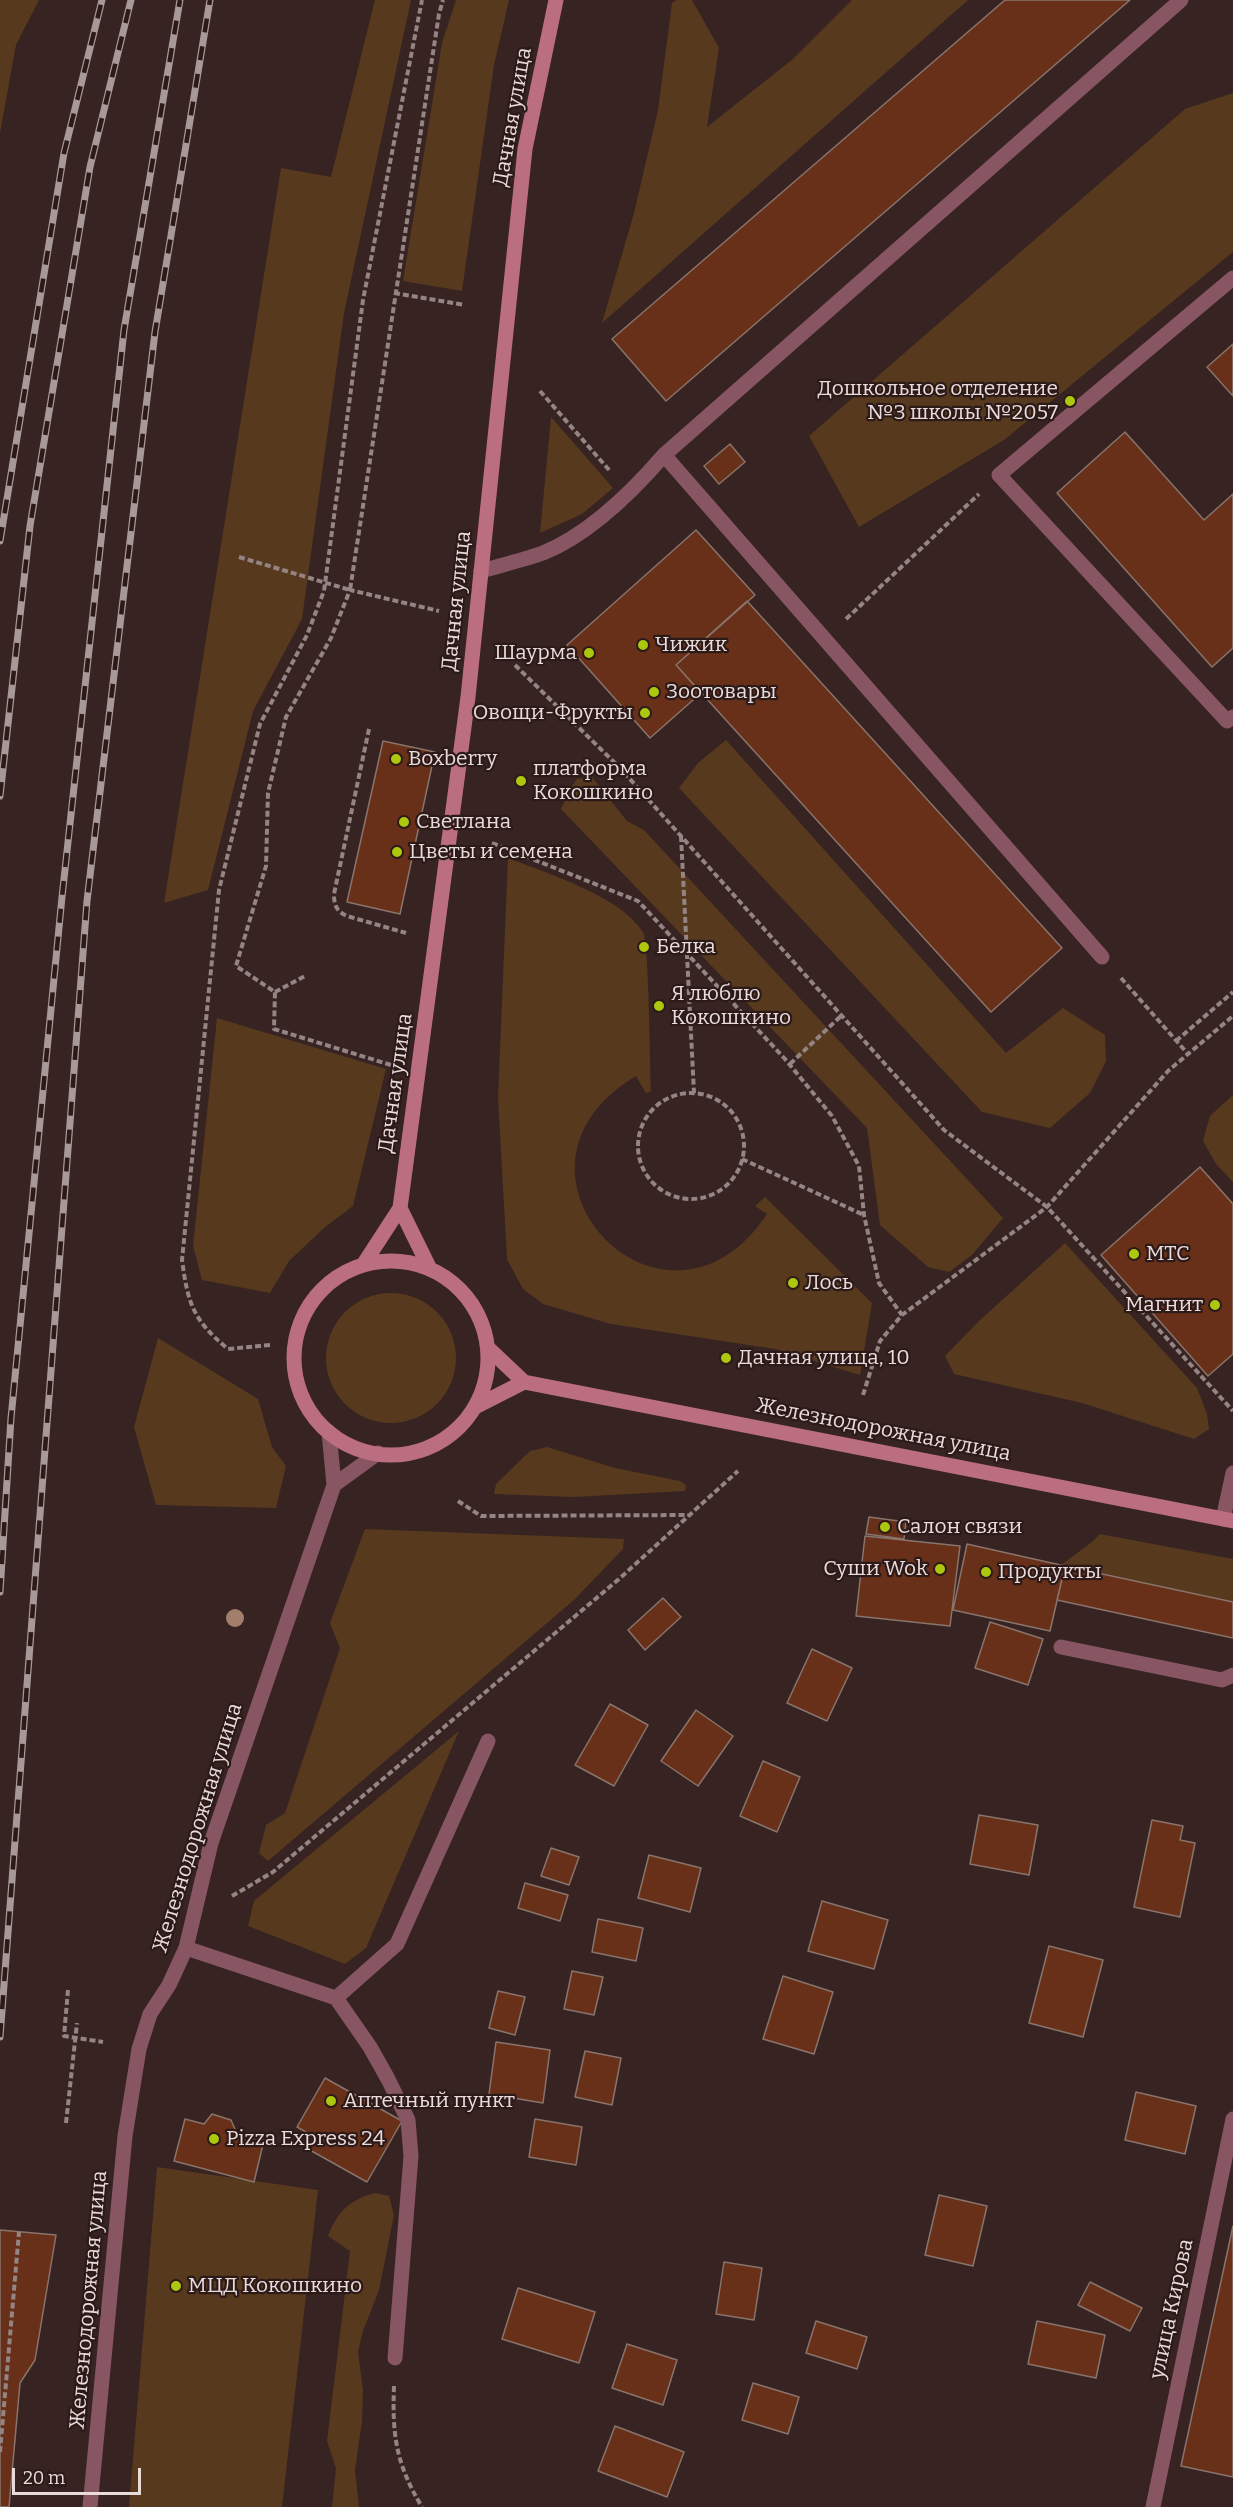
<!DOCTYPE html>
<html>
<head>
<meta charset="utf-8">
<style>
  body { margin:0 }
  #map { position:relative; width:1233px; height:2507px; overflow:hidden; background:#362322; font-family:Bitter,serif }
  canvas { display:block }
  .scale { position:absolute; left:12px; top:2468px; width:129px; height:27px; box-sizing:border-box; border:3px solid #e8dbda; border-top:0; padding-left:8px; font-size:18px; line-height:21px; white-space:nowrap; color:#e8dbda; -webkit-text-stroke:4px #2c1a19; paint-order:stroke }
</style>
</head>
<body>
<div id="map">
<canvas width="1233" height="2507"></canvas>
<div class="scale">20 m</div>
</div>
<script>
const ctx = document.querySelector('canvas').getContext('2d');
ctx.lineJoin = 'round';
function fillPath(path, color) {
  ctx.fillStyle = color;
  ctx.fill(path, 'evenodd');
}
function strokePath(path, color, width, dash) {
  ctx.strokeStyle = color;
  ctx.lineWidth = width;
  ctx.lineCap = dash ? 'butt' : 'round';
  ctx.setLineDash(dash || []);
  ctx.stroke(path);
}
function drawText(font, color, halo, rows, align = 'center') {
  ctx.font = font + ' Bitter,serif';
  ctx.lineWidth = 4.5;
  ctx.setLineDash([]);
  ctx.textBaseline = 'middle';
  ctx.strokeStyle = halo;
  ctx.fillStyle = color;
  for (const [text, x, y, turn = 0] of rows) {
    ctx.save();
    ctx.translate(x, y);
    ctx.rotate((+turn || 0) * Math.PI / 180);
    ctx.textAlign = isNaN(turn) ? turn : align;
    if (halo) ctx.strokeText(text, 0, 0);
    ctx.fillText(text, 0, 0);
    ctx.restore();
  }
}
const green = new Path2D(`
  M0,0H39L16,45L0,133Z
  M375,0H411L344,313L302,619L253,711L208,890L164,903L281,168L331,177Z
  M456,0H509L494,65L462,291L403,281L442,43Z
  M677,0H692L719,48L707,127L793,59L852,0H968L602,323L634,213L658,110L672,3Z
  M1233,93V252L1004,440L859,527L809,436L1185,109Z
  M551,417L613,488L582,514L540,533Z
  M726,740L1006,1053L1063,1008L1105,1035L1106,1061L1090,1093L1050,1128L982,1112L679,788L698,763Z
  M592,777L627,821L644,830L1003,1218L972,1255L949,1272L928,1267L880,1225L867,1128L561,809L571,787L577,779Z
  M508,858C548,874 619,895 643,932C649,941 650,1070 651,1091L646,1093L636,1076C478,1170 665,1367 767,1214L755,1206L765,1197L872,1303L860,1375L775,1349L611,1324L543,1304L523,1289L507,1259L498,1098Z
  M217,1018L386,1069L353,1206L324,1228L289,1261L270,1293L202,1280L193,1246Z
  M1233,1095V1182L1216,1164L1203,1141L1210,1116Z
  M1065,1243L1197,1388L1207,1414L1209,1429L1194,1439L1082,1403L954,1374L945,1356L978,1322Z
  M326 1358a65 65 0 1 1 130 0a65 65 0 1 1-130 0Z
  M158,1338L258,1399L272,1447L286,1466L276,1508L156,1505L134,1427Z
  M547,1447L615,1468L680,1481L686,1485L685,1491L574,1497L494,1494L496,1484L530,1451Z
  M365,1529L624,1539L623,1549L574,1600L268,1861L259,1853L266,1825L285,1813L340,1648L330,1623Z
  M1100,1534L1233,1559V1602L1061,1565L1092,1542Z
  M459,1731L366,1948L345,1964L248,1926L254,1901Z
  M157,2167L318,2190L282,2507H129Z
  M375,2193L389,2196L394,2215L379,2290L363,2331L358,2352L363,2390L362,2421L355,2470L359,2507H332L336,2468L327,2441L350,2251L328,2236C337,2212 349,2200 375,2193Z`);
const building = new Path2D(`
  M1005,0H1130L666,401L612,339Z
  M1233,344V396L1207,367Z
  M1125,432L1204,520L1233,494V648L1212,667L1057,493Z
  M730,444L745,462L719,484L704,466Z
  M696,530L755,595L676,665L701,693L650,738L567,645Z
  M747,601L1062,948L991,1012L676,665Z
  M383,741L435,752L400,914L347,902Z
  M1200,1167L1233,1204V1354L1208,1376L1101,1255Z
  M869,1517L906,1522L904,1539L866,1534Z
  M865,1536L960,1546L950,1626L856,1616Z
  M967,1544L1065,1566L1050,1631L953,1610Z
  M1065,1566L1233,1602V1638L1057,1600Z
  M663,1598L681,1617L645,1650L628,1630Z
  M990,1622L1043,1639L1028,1685L975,1668Z
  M812,1649L852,1668L827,1721L787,1703Z
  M610,1704L648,1725L614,1786L575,1765Z
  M696,1710L733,1736L698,1786L661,1761Z
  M763,1761L800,1777L777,1832L740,1816Z
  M979,1815L1038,1825L1029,1875L970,1864Z
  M1152,1820L1183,1826L1180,1840L1195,1843L1180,1917L1134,1907Z
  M551,1848L579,1857L569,1885L541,1876Z
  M649,1855L701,1868L690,1912L638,1898Z
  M525,1883L568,1895L560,1921L518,1908Z
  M822,1901L888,1920L874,1969L808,1951Z
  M598,1919L643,1928L636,1961L592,1952Z
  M1049,1946L1103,1960L1083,2037L1029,2023Z
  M572,1971L603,1977L594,2015L564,2009Z
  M783,1976L833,1992L814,2054L763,2039Z
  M498,1991L525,1997L515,2035L489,2028Z
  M496,2042L550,2050L543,2103L489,2094Z
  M585,2051L621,2058L612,2105L575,2097Z
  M325,2078L402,2121L367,2182L308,2149L315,2137L297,2127Z
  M1136,2092L1196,2106L1185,2154L1125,2140Z
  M212,2114L231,2120L237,2134L264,2140L254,2182L174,2161L185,2119L204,2124Z
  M535,2119L582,2127L576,2165L529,2157Z
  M939,2195L987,2206L973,2266L925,2255Z
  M1233,2226V2477L1181,2466Z
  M0,2230L56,2235L35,2360L20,2383L9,2507H0Z
  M724,2262L762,2268L754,2320L716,2314Z
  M1090,2282L1142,2308L1130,2331L1078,2305Z
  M518,2288L595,2312L579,2363L502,2339Z
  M816,2321L867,2337L857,2369L806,2353Z
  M1037,2321L1105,2335L1096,2378L1028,2364Z
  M627,2344L677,2360L663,2405L612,2388Z
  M753,2383L799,2397L788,2434L742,2420Z
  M615,2426L684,2452L667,2497L598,2471Z`);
const path = new Path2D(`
  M394,293L465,305
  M540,391L610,471
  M239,557L350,590L439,14L443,0
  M846,619L979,494
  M515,665L621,769L944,1130L1047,1207L1233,1411
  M369,729L334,894C334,905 336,911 347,916L406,933
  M681,836L694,1093
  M492,843L638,901L785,1059L832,1116L859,1166L864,1215L879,1283L902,1315
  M1121,978L1188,1054
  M275,992L305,976
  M1176,1041L1233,992
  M790,1064L842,1015
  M391,1065L274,1029L275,992L236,966L266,866L268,793L286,717L331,638L350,590L439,611
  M638 1146a53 53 0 1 1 106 0a53 53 0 1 1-106 0Z
  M742,1159L864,1215
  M270,1345L228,1349C193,1320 188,1304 182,1260L219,890L260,724L307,635L324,591L363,300L422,0
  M863,1395L880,1341L902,1315L1047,1207L1168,1071L1233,1016
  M458,1501L481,1516L688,1515
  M232,1896L273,1872L619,1579L738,1471
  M68,1990L64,2036L103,2042
  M66,2123L77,2023
  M394,2386C392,2435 396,2464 422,2507
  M0,2452L19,2232`);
const lane = new Path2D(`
  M1233,278L999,475L1227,721L1233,717
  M664,455L1102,957
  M481,571C502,565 523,560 543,553C590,534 632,492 664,455L1181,0
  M1223,1519L1233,1473
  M1061,1647L1222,1680L1233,1675
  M186,1948L336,1998L370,2047L388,2079L408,2120L411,2156L395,2358
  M336,1998L397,1944L488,1741`);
const street = new Path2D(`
  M334,1485L378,1453
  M90,2507L125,2136L139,2049L150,2014L169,1985L186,1948L211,1843L334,1485L329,1432
  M1153,2507L1233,2119`);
const secondary = new Path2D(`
  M400,1208L430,1269
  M294 1358a97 97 0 1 1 194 0a97 97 0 1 1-194 0Z
  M363,1265L400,1208L468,697L525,149L556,0
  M488,1348L524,1382L1233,1521
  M475,1407L524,1382`);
const rail = new Path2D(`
  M0,541L64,153L102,0
  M0,796L30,526L90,167L131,0
  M0,1592L11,1418L62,897L124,330L180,0
  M0,2037L87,901L155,332L210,0`);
const trees = [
  [235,1618]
];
const markers = [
  [1070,401,6,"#adc60e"],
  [643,645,6,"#adc60e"],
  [589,653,6,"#adc60e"],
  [654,692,6,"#adc60e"],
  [645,713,6,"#adc60e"],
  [396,759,6,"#adc60e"],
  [521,781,6,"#adc60e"],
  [404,822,6,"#adc60e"],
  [397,852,6,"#adc60e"],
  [644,947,6,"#adc60e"],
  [659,1006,6,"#adc60e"],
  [1134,1254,6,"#adc60e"],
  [793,1283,6,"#adc60e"],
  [1215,1305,6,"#adc60e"],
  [726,1358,6,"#adc60e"],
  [885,1527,6,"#adc60e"],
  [940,1569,6,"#adc60e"],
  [986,1572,6,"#adc60e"],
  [331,2101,6,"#adc60e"],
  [214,2139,6,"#adc60e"],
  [176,2286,6,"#adc60e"]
];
const streetNames = [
  ["Дачная улица",513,117,-80],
  ["Дачная улица",457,601,-84],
  ["Дачная улица",396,1083,-82],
  ["Железнодорожная улица",883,1430,11],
  ["Железнодорожная улица",198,1828,-73],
  ["Железнодорожная улица",89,2300,-85],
  ["улица Кирова",1172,2309,-78]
];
const poiNames = [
  ["Дошкольное отделение",1058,389,"right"],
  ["№3 школы №2057",1058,413,"right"],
  ["Чижик",655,645],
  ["Шаурма",577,653,"right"],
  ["Зоотовары",666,692],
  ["Овощи-Фрукты",633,713,"right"],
  ["Boxberry",408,759],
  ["платформа",533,769],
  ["Кокошкино",533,793],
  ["Светлана",416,822],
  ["Цветы и семена",409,852],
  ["Белка",656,947],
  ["Я люблю",671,994],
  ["Кокошкино",671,1018],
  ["МТС",1146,1254],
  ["Лось",805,1283],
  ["Магнит",1203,1305,"right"],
  ["Дачная улица, 10",738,1358],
  ["Салон связи",897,1527],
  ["Суши Wok",928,1569,"right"],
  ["Продукты",998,1572],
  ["Аптечный пункт",343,2101],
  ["Pizza Express 24",226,2139],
  ["МЦД Кокошкино",188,2286]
];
fillPath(green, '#57391e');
fillPath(building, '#683018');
strokePath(building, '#89746c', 1.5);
strokePath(path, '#948483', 4, [6, 3]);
strokePath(lane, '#875662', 15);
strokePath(street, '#875662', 15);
strokePath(secondary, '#bc6e81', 15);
strokePath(rail, '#a89998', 7);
strokePath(rail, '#2c1a19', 4.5, [14]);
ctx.fillStyle = '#a17f6a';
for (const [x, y] of trees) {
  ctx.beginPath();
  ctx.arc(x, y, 9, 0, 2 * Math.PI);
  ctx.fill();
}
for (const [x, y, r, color] of markers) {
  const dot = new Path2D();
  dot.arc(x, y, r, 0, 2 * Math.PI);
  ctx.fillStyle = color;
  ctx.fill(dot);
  strokePath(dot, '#2c1a19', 2);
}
drawText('21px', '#e8dbda', '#2c1a19', streetNames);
drawText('21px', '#e8dbda', '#2c1a19', poiNames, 'left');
</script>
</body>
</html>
